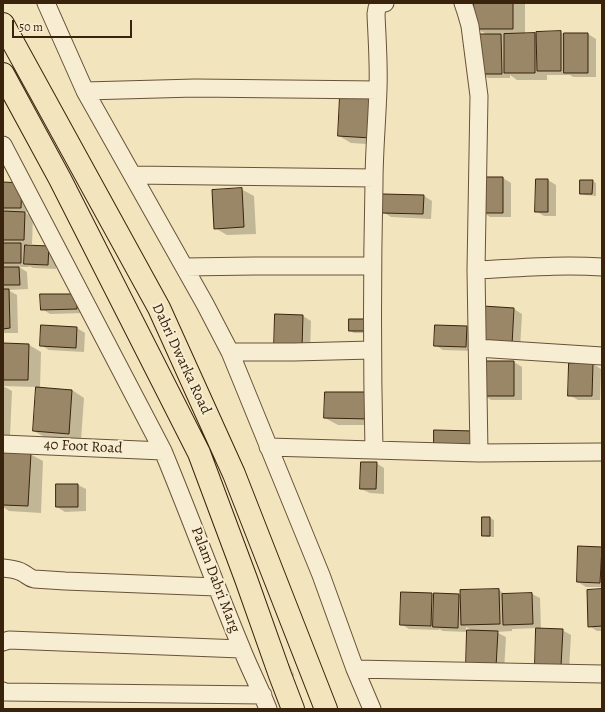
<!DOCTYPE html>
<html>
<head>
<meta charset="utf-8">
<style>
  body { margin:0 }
  #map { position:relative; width:605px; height:712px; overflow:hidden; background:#f2e4bc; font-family:Alegreya,serif }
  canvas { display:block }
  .frame { position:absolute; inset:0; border:4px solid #3a230c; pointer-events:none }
  .scale { position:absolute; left:12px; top:20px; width:120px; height:18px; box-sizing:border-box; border:2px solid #3a230c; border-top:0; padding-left:5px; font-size:12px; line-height:14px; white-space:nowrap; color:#3a230c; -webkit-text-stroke:3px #f7edd3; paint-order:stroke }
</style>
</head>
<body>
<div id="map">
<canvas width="605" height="712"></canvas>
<div class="frame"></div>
<div class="scale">50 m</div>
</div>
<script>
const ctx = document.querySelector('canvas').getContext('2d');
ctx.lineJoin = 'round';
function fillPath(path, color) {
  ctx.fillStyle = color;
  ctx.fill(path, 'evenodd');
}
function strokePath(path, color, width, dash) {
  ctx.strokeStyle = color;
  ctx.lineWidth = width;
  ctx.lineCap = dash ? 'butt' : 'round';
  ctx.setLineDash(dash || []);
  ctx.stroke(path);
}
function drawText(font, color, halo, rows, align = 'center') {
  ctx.font = font + ' Alegreya,serif';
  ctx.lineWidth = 4;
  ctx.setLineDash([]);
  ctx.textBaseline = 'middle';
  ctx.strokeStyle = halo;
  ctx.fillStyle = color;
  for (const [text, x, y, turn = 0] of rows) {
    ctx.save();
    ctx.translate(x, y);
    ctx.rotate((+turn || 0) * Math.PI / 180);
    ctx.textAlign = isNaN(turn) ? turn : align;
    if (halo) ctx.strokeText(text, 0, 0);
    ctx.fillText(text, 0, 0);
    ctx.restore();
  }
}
const shadow = new Path2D(`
  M475,3H525V34H534L537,36L560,32L565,35V34H588L596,39V77H573L570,75H547V80H517L510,75V78H488L479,73L488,35L475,28Z
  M341,97L383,145L351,143L339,136Z
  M482,178H503L511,183V217H490L482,212Z
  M537,180H548L556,185V216H544L536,211Z
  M592,181L596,183V196L585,195L581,193Z
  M3,183H21L29,212H24L33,217L32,244H27V246L57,252L56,269L33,268L29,266V267H19L27,272L28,289L8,290L17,295L18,333H3V290H6L3,288Z
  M241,189L254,196L256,234L227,235L215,228Z
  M384,195L424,196L432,201L431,219L391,217L383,212Z
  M76,295L85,313L50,314L42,309Z
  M514,309L522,314L520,349L491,347Z
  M276,315L303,316L311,321L310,352Z
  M350,320L373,333H354L350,331Z
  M42,326L77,328L85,333L84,352L49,350L41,345Z
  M467,327L475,332L474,351L443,350L435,345Z
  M3,344L29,345L41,352L40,388L72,390L84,398L81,440L46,438L34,431L37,387L3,386L12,391L10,436H3Z
  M514,362L522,367V400H491L483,395Z
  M593,364L601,369L600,400H578L569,395Z
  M381,400V425H338L325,418Z
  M3,452L30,454L43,461L41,513L9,511L3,507Z
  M376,463L384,468V494L370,493L361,489Z
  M78,485L86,489V511L65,512L57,507Z
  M490,518L494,520V537H487L483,535Z
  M601,548L602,587H586L578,582Z
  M499,590L506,595L532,594L540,598L541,630H562L571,635L569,670L544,669L537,628L512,629V631L496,632L506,637L504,671L475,670L468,632L443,631L439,629V630L409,629L401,624L432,594L435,596L459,595L461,596ZM466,627L473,631H466Z
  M602,590V631H597L589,626Z`);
const building = new Path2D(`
  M474,3H513V29H474Z
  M561,31V71H537L536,32Z
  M535,33V73H504V34Z
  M564,33H588V73H564Z
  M477,34H501L502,74H478Z
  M340,96L373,98L371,138L338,136Z
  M481,177H503V213H481Z
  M536,179H548V212H535Z
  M580,180H593L592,194H580Z
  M3,182L22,183L21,208H3Z
  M242,188L244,227L214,229L212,190Z
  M383,194L424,195L423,214L382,213Z
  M3,211L25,212L24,240H3Z
  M3,243H21V263H3Z
  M25,245L49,246L48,265L24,264Z
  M3,267H19L20,285H3Z
  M3,289H9L10,328L3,329Z
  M40,294H77V309L41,310Z
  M483,306L514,308L512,345L481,343Z
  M275,314L303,315L302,348H274Z
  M349,319H370V331H349Z
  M41,325L77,327L76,348L40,346Z
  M435,325L467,326L466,347L434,346Z
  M3,343L29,344L28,380H3Z
  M482,361H514V396H482Z
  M569,363H593L592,396H568Z
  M36,387L72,390L69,434L33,431Z
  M325,392H369V419L324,418Z
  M434,430L474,431L473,450L434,449Z
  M3,451L31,453L28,506L3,505Z
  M361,462H377L376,489H360Z
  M56,484H78V507H56Z
  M482,517H490V536H482Z
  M578,546L602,547L600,583L577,582Z
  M499,589L500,624L461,625L460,590Z
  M602,589V626L588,627L587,590Z
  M401,592L432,593L431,626L400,625Z
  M434,593L459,594L458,628L433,627Z
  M532,593L533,624L503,625L502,594Z
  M536,628L563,629L561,666L535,665Z
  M467,630L498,631L496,667L466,666Z`);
const pedestrianTunnel = new Path2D(`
  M280,675L308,662`);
const minor = new Path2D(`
  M46,3L85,91L205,304L230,352L321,575L355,669L372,709
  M463,3L466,12L470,26L479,96L476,270L479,453L602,452
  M85,91L195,88L378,90
  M3,145L163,451C190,516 214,582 241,647C249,668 260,688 268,709
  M133,175L374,178
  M185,267L255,266H372
  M476,270C518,268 560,264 602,267
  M477,348L602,356
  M230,352H294L372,350
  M3,444L163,451
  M268,447L479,453
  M374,450C372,361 372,272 374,183C374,152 377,121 378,89C379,64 377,39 376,14L377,8L380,4L385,3
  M3,568C10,569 17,569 23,573C27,575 29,578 34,579L65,581L216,587
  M3,642L9,640L241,649
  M355,669L602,674
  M3,691L5,692L263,695`);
const primary = new Path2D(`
  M3,24L159,308L234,474L326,709
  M3,74L60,179L199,453L246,579L280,675L293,709`);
const streetNames = [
  ["Dabri Dwarka Road",181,359,65],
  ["40 Foot Road",83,447,3],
  ["Palam Dabri Marg",215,580,69]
];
fillPath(shadow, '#0003');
fillPath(building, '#9a8768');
strokePath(building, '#3a230c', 1);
strokePath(pedestrianTunnel, '#cdbd99', 13, [13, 6]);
strokePath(minor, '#685338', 19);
strokePath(primary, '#3a230c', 24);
strokePath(minor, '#f7edd3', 17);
strokePath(primary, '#f2e4bc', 22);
drawText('15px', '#3a230c', '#f7edd3', streetNames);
</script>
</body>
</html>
